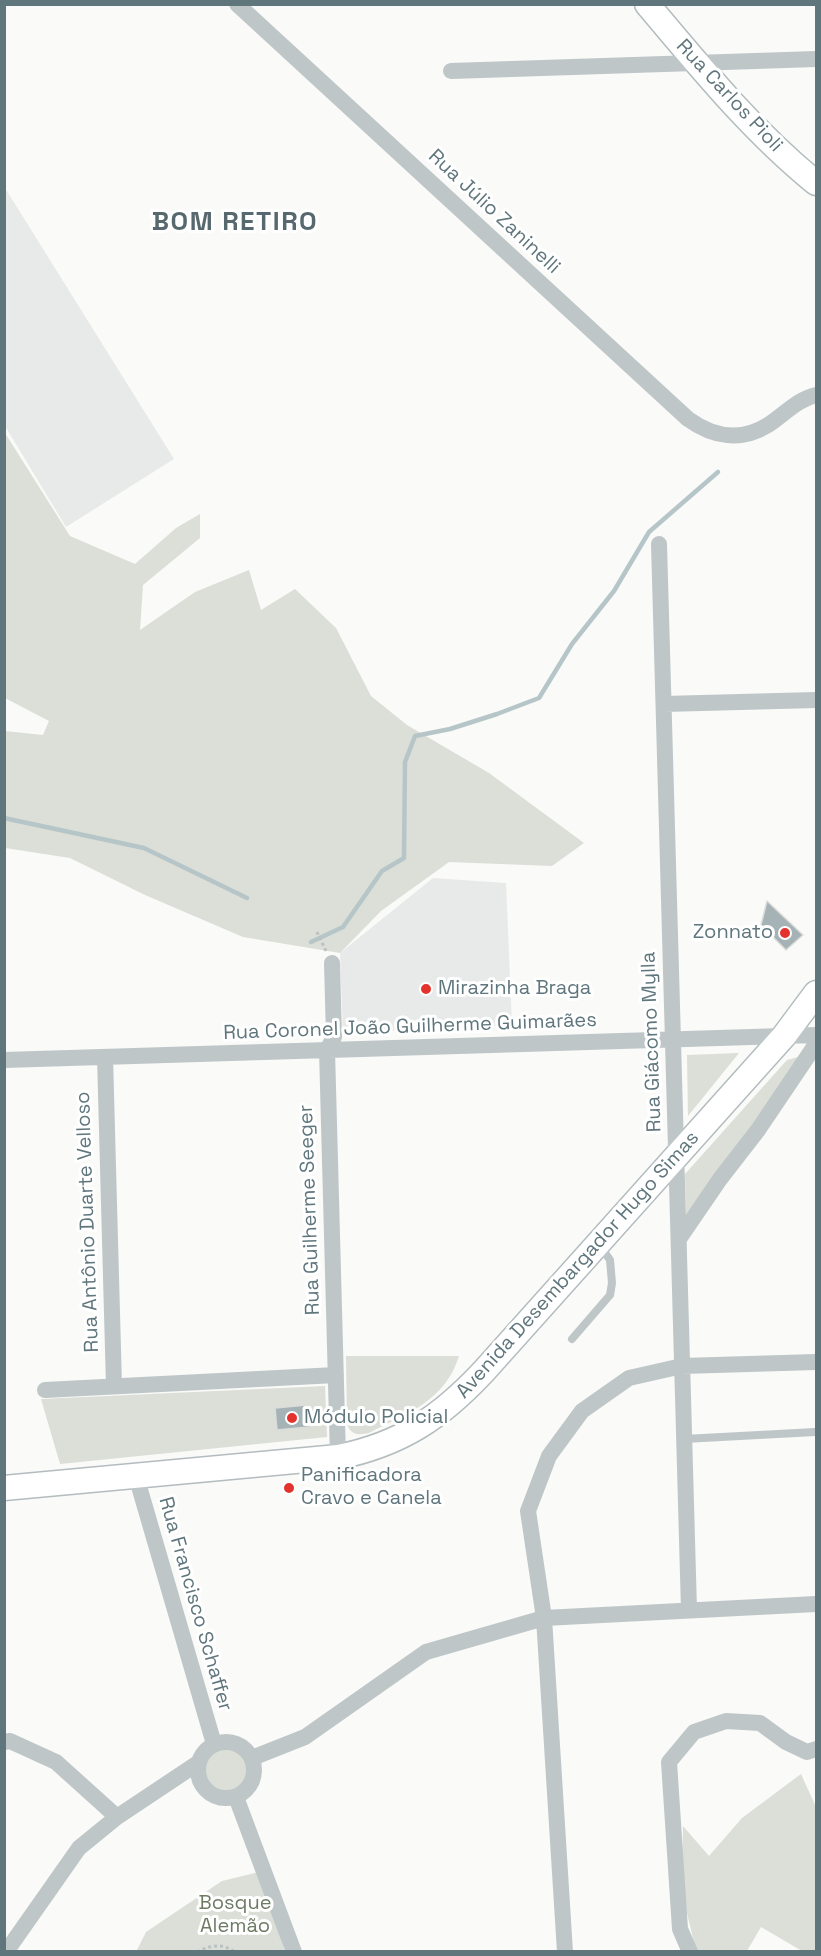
<!DOCTYPE html>
<html>
<head>
<meta charset="utf-8">
<style>
  body { margin:0 }
  #map { position:relative; width:821px; height:1956px; overflow:hidden; background:#fafaf8; font-family:"Space Grotesk",sans-serif }
  canvas { display:block }
  .frame { position:absolute; inset:0; border:6px solid #60767d; pointer-events:none }
</style>
</head>
<body>
<div id="map">
<canvas width="821" height="1956"></canvas>
<div class="frame"></div>
</div>
<script>
const ctx = document.querySelector('canvas').getContext('2d');
ctx.lineJoin = 'round';
function fillPath(path, color) {
  ctx.fillStyle = color;
  ctx.fill(path, 'evenodd');
}
function strokePath(path, color, width, dash) {
  ctx.strokeStyle = color;
  ctx.lineWidth = width;
  ctx.lineCap = dash ? 'butt' : 'round';
  ctx.setLineDash(dash || []);
  ctx.stroke(path);
}
function drawText(font, color, halo, rows, align = 'center') {
  ctx.font = font + ' "Space Grotesk",sans-serif';
  ctx.lineWidth = 6;
  ctx.setLineDash([]);
  ctx.textBaseline = 'middle';
  ctx.strokeStyle = halo;
  ctx.fillStyle = color;
  for (const [text, x, y, turn = 0] of rows) {
    ctx.save();
    ctx.translate(x, y);
    ctx.rotate((+turn || 0) * Math.PI / 180);
    ctx.textAlign = isNaN(turn) ? turn : align;
    if (halo) ctx.strokeText(text, 0, 0);
    ctx.fillText(text, 0, 0);
    ctx.restore();
  }
}
const built = new Path2D(`
  M5,188L174,459L66,527L5,426Z
  M433,878L506,883L512,1025L343,1033L340,953Z`);
const green = new Path2D(`
  M5,433L70,536L135,564L176,528L200,514V538L143,585L140,630L195,592L249,570L261,610L295,589L336,628L371,696L407,725L489,773L584,843L552,866L449,862L381,911L340,953L243,937L145,895L70,858L5,848V731L43,735L49,721L5,698Z
  M739,1053L688,1116L687,1055Z
  M802,1056L686,1218L685,1174L787,1060Z
  M346,1356H459C445,1401 408,1413 369,1433C359,1435 351,1436 347,1424Z
  M325,1386L327,1437L60,1464L41,1399Z
  M203 1768a23 23 0 1 1 46 0a23 23 0 1 1-46 0Z
  M801,1774L816,1807V1951H802L761,1927L747,1951H696L682,1892L683,1826L709,1856L742,1818Z
  M259,1872L285,1952H136L146,1932L222,1881Z`);
const stream = new Path2D(`
  M4,818L144,848L247,898
  M311,942L343,927L382,871L404,858L405,762L415,736L450,729L497,714L539,698L572,644L614,591L649,532L718,472`);
const building = new Path2D(`
  M767,901L803,935L786,950L761,925Z
  M307,1405L309,1427L277,1430L275,1408Z`);
const path = new Path2D(`
  M317,932L326,951
  M197,1952C211,1945 222,1943 235,1952`);
const lane = new Path2D(`
  M572,1339L610,1295L612,1283L610,1260L599,1244
  M684,1439L815,1432`);
const street = new Path2D(`
  M237,4L688,419C713,437 741,442 768,425C785,414 796,400 816,395
  M451,71L816,59
  M659,544L689,1610
  M664,704L816,700
  M332,963L334,1037L327,1050L338,1457
  M105,1057L114,1386
  M4,1060L816,1035
  M679,1239L720,1179L758,1130L816,1044
  M45,1390L336,1375
  M136,1476L214,1744
  M198 1770a28 28 0 1 1 56 0a28 28 0 1 1-56 0Z
  M4,1742L10,1741L56,1762L117,1817
  M252,1758L305,1737L426,1652L544,1618L816,1604
  M236,1797L294,1952
  M6,1952L79,1848L117,1817L198,1763
  M565,1952L544,1618L528,1511L549,1456L582,1411L629,1378L682,1366L816,1362
  M690,1952L680,1929L669,1762L694,1732L726,1721L760,1723L786,1742L807,1752L816,1749`);
const secondary = new Path2D(`
  M647,4C700,67 752,131 816,183
  M4,1488L338,1457C402,1444 441,1417 484,1371L784,1036L816,993`);
const markers = [
  [785,933,6,"#e4332d"],
  [426,989,6,"#e4332d"],
  [292,1418,6,"#e4332d"],
  [289,1488,6,"#e4332d"]
];
const streetNames = [
  ["Rua Carlos Pioli",729,96,47],
  ["Rua Júlio Zaninelli",494,212,43],
  ["Rua Coronel João Guilherme Guimarães",410,1027,-2],
  ["Rua Giácomo Mylla",652,1042,-92],
  ["Rua Guilherme Seeger",310,1210,-92],
  ["Rua Antônio Duarte Velloso",88,1222,-92],
  ["Avenida Desembargador Hugo Simas",578,1265,-48],
  ["Rua Francisco Schaffer",195,1604,74]
];
const poiNames = [
  ["Zonnato",773,933,"right"],
  ["Mirazinha Braga",438,989],
  ["Módulo Policial",304,1418],
  ["Panificadora",301,1476],
  ["Cravo e Canela",301,1499]
];
const parkNames = [
  ["Bosque",235,1904],
  ["Alemão",235,1927]
];
const districtNames = [
  ["BOM RETIRO",235,223]
];
fillPath(built, '#e8eae9');
fillPath(green, '#dbdfd7');
strokePath(stream, '#b6c6c8', 4.5);
fillPath(building, '#a5b2b6');
strokePath(building, '#dcdcda', 1.5);
strokePath(secondary, '#b3bcbf', 27);
strokePath(path, '#bbc0c2', 3, [3, 3]);
strokePath(lane, '#bec6c8', 8);
strokePath(street, '#bec6c8', 16);
strokePath(secondary, '#fff', 24);
for (const [x, y, r, color] of markers) {
  const dot = new Path2D();
  dot.arc(x, y, r, 0, 2 * Math.PI);
  ctx.fillStyle = color;
  ctx.fill(dot);
  strokePath(dot, '#fff', 2);
}
drawText('20px', '#60767d', '#fff', streetNames);
drawText('20px', '#60767d', '#fff', poiNames, 'left');
drawText('20px', '#6d7a64', '#fff', parkNames);
ctx.letterSpacing = '1.5px';
drawText('bold 26px', '#57686e', '#fff', districtNames);
ctx.letterSpacing = '0px';
</script>
</body>
</html>
